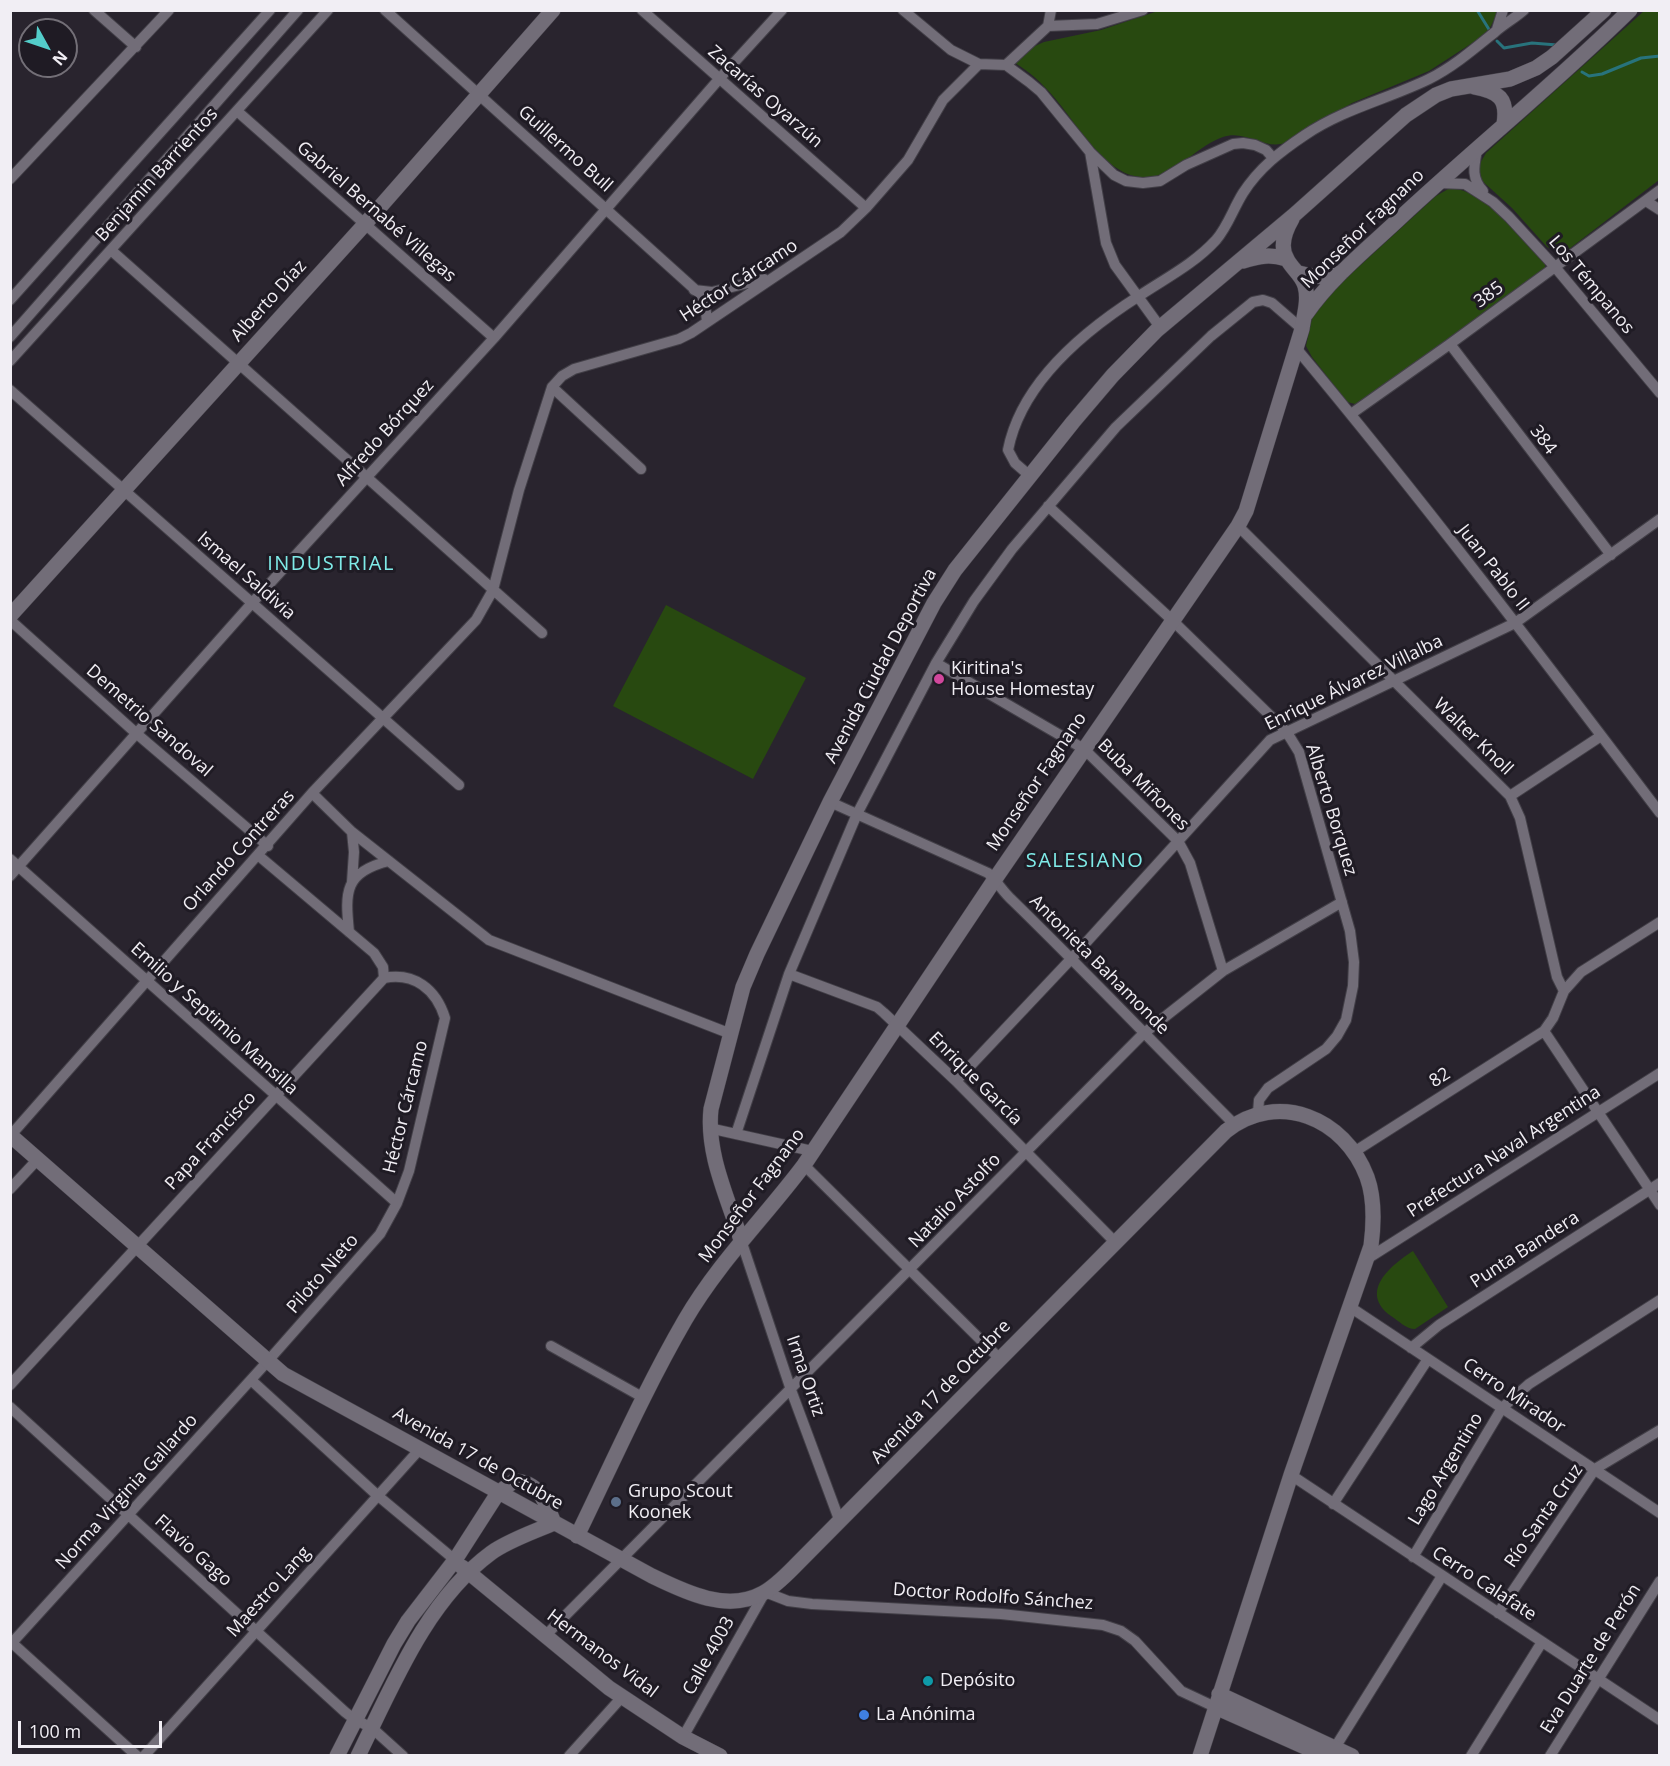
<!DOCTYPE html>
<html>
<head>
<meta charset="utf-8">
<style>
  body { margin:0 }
  #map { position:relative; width:1670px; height:1766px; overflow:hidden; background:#29242e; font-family:"Open Sans",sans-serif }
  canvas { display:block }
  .frame { position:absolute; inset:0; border:12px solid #f1eef4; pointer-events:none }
  .north { position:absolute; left:18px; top:18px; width:60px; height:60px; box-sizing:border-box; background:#1f1b24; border:2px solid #736f77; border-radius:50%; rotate:130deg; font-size:16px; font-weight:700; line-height:24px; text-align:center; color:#f1eef4 }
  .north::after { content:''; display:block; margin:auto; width:21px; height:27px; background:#53cdca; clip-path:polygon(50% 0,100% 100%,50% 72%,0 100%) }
  .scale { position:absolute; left:18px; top:1721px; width:144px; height:27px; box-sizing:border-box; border:3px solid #f1eef4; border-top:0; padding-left:8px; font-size:18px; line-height:21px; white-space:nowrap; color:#f1eef4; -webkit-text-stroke:4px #1f1b24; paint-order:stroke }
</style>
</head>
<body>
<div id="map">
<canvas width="1670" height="1766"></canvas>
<div class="frame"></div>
<div class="north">N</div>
<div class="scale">100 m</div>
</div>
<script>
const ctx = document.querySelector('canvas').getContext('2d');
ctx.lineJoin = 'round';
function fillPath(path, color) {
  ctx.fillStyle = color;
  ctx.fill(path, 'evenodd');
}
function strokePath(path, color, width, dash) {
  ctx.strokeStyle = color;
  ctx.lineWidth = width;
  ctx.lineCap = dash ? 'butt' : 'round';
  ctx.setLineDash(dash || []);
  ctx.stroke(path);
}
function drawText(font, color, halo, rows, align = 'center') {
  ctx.font = font + ' "Open Sans",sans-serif';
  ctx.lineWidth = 6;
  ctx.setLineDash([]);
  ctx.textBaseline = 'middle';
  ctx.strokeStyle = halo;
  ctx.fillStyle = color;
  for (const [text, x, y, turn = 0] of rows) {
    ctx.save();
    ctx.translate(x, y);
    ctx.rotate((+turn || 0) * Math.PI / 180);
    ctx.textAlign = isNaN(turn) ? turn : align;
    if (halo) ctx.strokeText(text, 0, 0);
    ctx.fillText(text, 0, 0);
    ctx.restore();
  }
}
const green = new Path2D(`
  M1158,11H1498L1491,26L1483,36L1429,71L1352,103L1285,143C1264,150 1245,129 1223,137C1199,145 1181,169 1156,176C1111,188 1078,124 1053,96C1042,83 1030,72 1015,63L1035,46L1044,42L1101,30Z
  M1644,11H1659V180L1569,249L1558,252L1547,247L1512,208L1480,179L1479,165L1486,153Z
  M1450,188C1486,190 1522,237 1545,262V268L1364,401L1355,404L1347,402L1312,357L1306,346L1312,318L1328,295L1436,196Z
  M666,605L806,678L753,779L613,706Z
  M1413,1251L1448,1307L1415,1329C1406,1329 1399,1321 1391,1316C1358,1292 1391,1265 1413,1251Z`);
const stream = new Path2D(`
  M1477,10L1490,31
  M1497,41L1504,48L1532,43L1557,45
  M1582,72L1589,76L1602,74L1641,58L1660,56`);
const street = new Path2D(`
  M94,10L136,47
  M385,10L700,294L705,304L707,322
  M642,10L866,208
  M903,10L951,50L979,64
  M1048,26L1097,24L1143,10
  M1497,29L1503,10
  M1006,65L1048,26L1051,10
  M237,111L494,338
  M1477,150C1474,166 1471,178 1483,191
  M1090,152L1106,243L1115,265L1160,327
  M10,179L169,10
  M1438,183L1465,184L1493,202L1509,217L1555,267L1660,393
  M1646,201L1660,210
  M112,251L542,633
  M694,290L712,292L764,279
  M10,300L270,10
  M10,337L298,10
  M1450,344L1611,555
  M1296,348C1422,499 1541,656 1660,813
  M10,361L328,10
  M552,387L641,469
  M10,390L459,785
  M1351,414L1450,344L1660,190
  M1030,476L1015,463L1008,450C1021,383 1084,331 1139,296C1166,278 1194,264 1216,240C1228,226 1233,209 1243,193C1259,168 1281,151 1305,135C1343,109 1388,99 1429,79C1453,67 1474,49 1495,32C1504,24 1515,18 1524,10
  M1048,506L1172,620L1286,731L1299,752L1350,931L1354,962L1353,986L1346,1020L1337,1036L1326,1049L1268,1088L1259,1100L1258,1113
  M1238,526L1510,796L1520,818L1557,977L1564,991L1553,1018L1544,1031L1354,1152
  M10,620L137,734L268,846
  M936,663L1084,749L1178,841L1190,863L1223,971
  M312,793L352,832L489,940L731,1034
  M1510,796L1601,736
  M830,802L988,873C997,881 1003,892 1012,900C1087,973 1160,1050 1234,1124
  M352,832L354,852L352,882
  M10,859L397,1203
  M10,876L252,603L494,338L720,78L782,10
  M349,932C345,892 344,872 389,861
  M789,974L877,1007L884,1013L956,1081L1115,1242
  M1564,991L1581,972L1660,922
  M1544,1031L1660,1205
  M956,1081L1072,958L1270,740L1515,623L1660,519
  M709,1128L812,1151
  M736,1134L789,974L857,814L936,663L974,601L1012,549L1116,427L1211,336L1253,302L1263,300L1272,303L1302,329
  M11,1135L312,793L476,620L493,590L519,490L552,387L562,376L574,369L679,339L691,333L841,232L866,208L908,160L943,100L979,64L1006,65L1029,82L1041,92L1090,152L1114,175L1126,181L1143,183L1160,181L1186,165L1233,144L1243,143L1255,145L1266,150L1273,158
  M804,1165L1000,1359
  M10,1189L37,1160
  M741,1240L791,1390L840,1522
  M1367,1259L1660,1073
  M1350,1307L1660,1513
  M551,1346L644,1398
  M1411,1348L1439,1325L1660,1183
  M251,1380L377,1495L455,1560
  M10,1385L384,978
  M10,1407L345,1712L354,1719L372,1728L403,1756
  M1291,1475L1660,1720
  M1333,1504L1428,1359
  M1413,1557L1502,1408L1529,1384L1660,1300
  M1498,1613L1595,1469L1660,1430
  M545,1636L1143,1034L1223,971L1342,902
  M10,1641L137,1756
  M10,1645L267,1362L380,1234L397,1203L409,1171L445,1018C436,989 414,972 384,978L383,967L374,953L259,856
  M683,1737L765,1592L788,1601L812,1604L1001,1614L1103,1625L1121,1631L1135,1641L1181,1691L1215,1707
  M1331,1754L1442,1576
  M144,1756L419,1450
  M569,1756L622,1697
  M1471,1756L1542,1642
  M1550,1756L1660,1581`);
const secondary = new Path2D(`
  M1474,87C1499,92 1508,98 1504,124
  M1243,261C1259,256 1271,254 1286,259
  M1299,273C1315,277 1327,279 1342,272
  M1306,314C1331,278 1367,249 1399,219C1475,148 1556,83 1630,10
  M10,616L365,224L553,10
  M10,1135L283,1374L652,1576C685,1592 727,1613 763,1593C776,1586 787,1574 798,1563L1226,1131C1278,1090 1345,1118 1367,1177C1375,1199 1374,1223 1371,1246L1291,1475L1200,1756
  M741,1240C728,1198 706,1154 711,1109L743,987L757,954L830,802L934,603L955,570L1073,422L1113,375L1157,330L1293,216L1406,115L1436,95L1451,89L1510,79L1536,68L1552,57L1604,10
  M577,1536C612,1464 645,1389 685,1320C718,1263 765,1217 804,1165L995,879L1238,526L1246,511L1302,329C1304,315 1309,300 1305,286C1302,275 1292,269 1287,259C1279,246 1285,231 1292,219
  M462,1567L609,1688L683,1737L720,1756
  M1219,1694L1352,1756
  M1215,1707L1325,1756
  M337,1756L394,1644L408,1621L455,1560L498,1493L514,1481C540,1482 546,1503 554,1523C534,1532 509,1540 491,1553C426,1601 393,1685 358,1756`);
const markers = [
  [939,679,6,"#d1479c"],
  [616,1502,6,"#5c6f8a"],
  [928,1681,6,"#0f9aa8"],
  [864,1715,6,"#3f7fe0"]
];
const streetNames = [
  ["Zacarías Oyarzún",765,97,41],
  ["Guillermo Bull",565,149,42],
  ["Benjamin Barrientos",157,175,-48],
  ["Gabriel Bernabé Villegas",376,212,41],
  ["Monseñor Fagnano",1363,229,-44],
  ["Héctor Cárcamo",739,281,-33],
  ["Los Témpanos",1591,285,50],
  ["385",1489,295,-36],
  ["Alberto Díaz",269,301,-48],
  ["Alfredo Bórquez",385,433,-48],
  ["384",1543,440,53],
  ["Juan Pablo II",1493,568,52],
  ["Ismael Saldivia",246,576,41],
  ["Avenida Ciudad Deportiva",881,666,-62],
  ["Enrique Álvarez Villalba",1354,683,-26],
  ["Demetrio Sandoval",149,721,41],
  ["Walter Knoll",1473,737,44],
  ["Monseñor Fagnano",1037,782,-56],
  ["Buba Miñones",1143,785,45],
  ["Alberto Borquez",1331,810,73],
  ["Orlando Contreras",239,851,-48],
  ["Antonieta Bahamonde",1099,965,45],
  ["Emilio y Septimio Mansilla",214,1019,42],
  ["82",1440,1078,-32],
  ["Enrique García",975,1079,45],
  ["Héctor Cárcamo",406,1107,-76],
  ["Papa Francisco",211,1141,-48],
  ["Prefectura Naval Argentina",1504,1152,-33],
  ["Monseñor Fagnano",752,1196,-53],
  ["Natalio Astolfo",955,1201,-46],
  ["Punta Bandera",1525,1250,-33],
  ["Piloto Nieto",323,1274,-49],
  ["Irma Ortiz",805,1376,71],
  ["Avenida 17 de Octubre",941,1392,-46],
  ["Cerro Mirador",1514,1396,34],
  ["Avenida 17 de Octubre",478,1459,29],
  ["Lago Argentino",1446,1469,-59],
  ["Norma Virginia Gallardo",127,1492,-48],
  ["Río Santa Cruz",1544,1516,-55],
  ["Flavio Gago",193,1551,42],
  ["Cerro Calafate",1484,1584,33],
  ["Maestro Lang",269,1592,-48],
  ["Doctor Rodolfo Sánchez",993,1597,4],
  ["Hermanos Vidal",602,1654,37],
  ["Calle 4003",709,1656,-61],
  ["Eva Duarte de Perón",1591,1659,-58]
];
const poiNames = [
  ["Kiritina's",951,669],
  ["House Homestay",951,690],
  ["Grupo Scout",628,1492],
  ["Koonek",628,1513],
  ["Depósito",940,1681],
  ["La Anónima",876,1715]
];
const neighbourhoodNames = [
  ["INDUSTRIAL",331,564],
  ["SALESIANO",1085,861]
];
fillPath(green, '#284910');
strokePath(stream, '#28737c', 3);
strokePath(street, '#423f47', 12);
strokePath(secondary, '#423f47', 16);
strokePath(street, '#726d78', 10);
strokePath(secondary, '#726d78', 15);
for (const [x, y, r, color] of markers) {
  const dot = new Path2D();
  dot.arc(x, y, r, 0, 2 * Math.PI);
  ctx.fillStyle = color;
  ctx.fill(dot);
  strokePath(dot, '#1f1b24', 2);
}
drawText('18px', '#f1eef4', '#1f1b24', streetNames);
drawText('18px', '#f1eef4', '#1f1b24', poiNames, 'left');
ctx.letterSpacing = '1.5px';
drawText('20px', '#7febe8', '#1f1b24', neighbourhoodNames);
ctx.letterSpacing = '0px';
</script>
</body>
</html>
